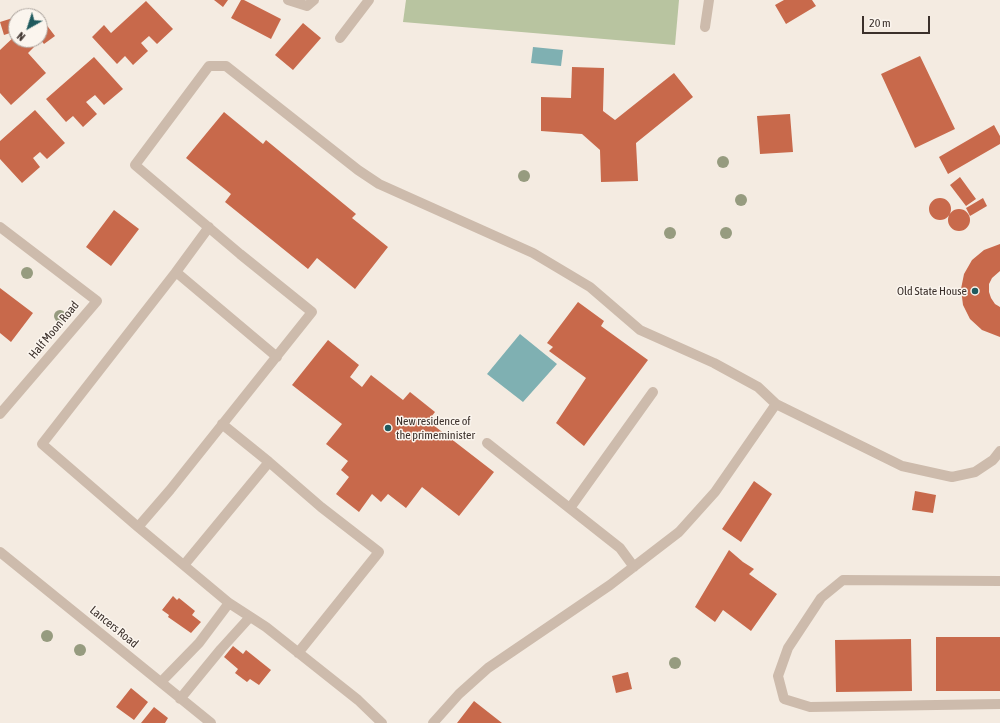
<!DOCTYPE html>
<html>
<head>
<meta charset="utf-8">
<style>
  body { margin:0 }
  #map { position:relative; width:1000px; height:723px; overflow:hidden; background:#f4ebe1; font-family:"Asap Condensed",sans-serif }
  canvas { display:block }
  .north { position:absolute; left:8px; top:8px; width:40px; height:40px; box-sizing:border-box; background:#fbf5ee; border:1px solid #aea6a0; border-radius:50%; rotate:219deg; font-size:11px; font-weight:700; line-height:16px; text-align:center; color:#3b302b }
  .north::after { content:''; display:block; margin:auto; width:14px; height:18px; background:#1f5a5e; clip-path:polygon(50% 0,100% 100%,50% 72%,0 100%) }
  .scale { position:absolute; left:862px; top:16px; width:68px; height:18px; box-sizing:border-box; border:2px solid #3b302b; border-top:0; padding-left:5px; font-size:12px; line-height:14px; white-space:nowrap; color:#3b302b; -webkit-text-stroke:3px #fbf5ee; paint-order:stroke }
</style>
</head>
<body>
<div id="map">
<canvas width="1000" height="723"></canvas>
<div class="north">N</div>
<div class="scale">20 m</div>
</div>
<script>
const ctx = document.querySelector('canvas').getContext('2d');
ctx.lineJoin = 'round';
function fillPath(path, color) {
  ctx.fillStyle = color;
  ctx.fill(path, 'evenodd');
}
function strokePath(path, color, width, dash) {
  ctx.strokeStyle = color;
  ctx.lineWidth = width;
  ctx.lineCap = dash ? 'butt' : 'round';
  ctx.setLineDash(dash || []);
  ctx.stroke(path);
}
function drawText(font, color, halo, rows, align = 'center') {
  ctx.font = font + ' "Asap Condensed",sans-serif';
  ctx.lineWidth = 3;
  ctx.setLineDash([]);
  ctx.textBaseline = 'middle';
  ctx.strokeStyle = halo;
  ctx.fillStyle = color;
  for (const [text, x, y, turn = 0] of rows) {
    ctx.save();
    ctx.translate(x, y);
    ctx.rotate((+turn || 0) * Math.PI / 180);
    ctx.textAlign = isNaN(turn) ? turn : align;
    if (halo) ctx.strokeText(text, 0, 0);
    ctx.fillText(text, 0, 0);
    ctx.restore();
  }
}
const green = new Path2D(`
  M406,0H679L675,45L403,22Z`);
const water = new Path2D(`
  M533,47L563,50L561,66L531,63Z
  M520,334L557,364L523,402L487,374Z`);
const building = new Path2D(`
  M214,0H228L223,7Z
  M241,0H244L281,19L271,39L231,18Z
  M784,0H812L816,6L786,24L775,5Z
  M146,1L173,29L157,44L149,36L141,43L148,51L133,65L125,56L117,64L92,37L104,25L111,33Z
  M16,17V31L4,35L0,22Z
  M42,19L55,36L44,44L40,39V20Z
  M303,23L321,38L293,70L275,55Z
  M16,35V40H27L34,47L28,53L46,73L11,105L0,93V50Z
  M920,56L955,129L915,148L881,74Z
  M94,57L123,89L104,105L95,95L86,102L97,114L83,127L73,116L66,122L46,99Z
  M572,67L604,68L603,111L615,120L674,73L693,97L636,143L638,181L601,182L600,150L582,134L541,131V97L571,98Z
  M35,110L65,143L47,159L40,152L33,158L40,167L22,183L0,159V141Z
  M224,112L263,144L266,140L356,214L352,218L388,247L355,289L317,258L308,269L225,202L231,194L186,158Z
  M790,114L793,152L760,154L757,116Z
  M994,125L1000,136V144L948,174L939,157Z
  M960,177L976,199L966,206L950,185Z
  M983,198L987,206L970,216L966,208Z
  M929 209a11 11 0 1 1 22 0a11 11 0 1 1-22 0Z
  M948 220a11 11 0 1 1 22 0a11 11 0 1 1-22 0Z
  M114,210L139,229L111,266L86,247Z
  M1000,244V271L992,278L989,284V292L991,298L995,304L1000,307V337L982,330L970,319L963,305L961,289L964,274L972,260L984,250Z
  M0,288L33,313L11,342L0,333Z
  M578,302L604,321L601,326L648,360L584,446L556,423L586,378L549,351L553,347L547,343Z
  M328,340L359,365L350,377L362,387L371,375L403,400L410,392L435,412L428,421L494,472L459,516L422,487L406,508L388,494L381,502L372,494L359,512L336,494L349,477L341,470L348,461L326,444L342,424L292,385Z
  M754,481L772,494L741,542L722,529Z
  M915,491L936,495L933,513L912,510Z
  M729,550L743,562L754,569L749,574L777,594L751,631L723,610L715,622L695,607Z
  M173,596L177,600L179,598L195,611L192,615L201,622L191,633L168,617L169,615L162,610Z
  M936,637H1000V691H936Z
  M911,639L912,691L836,692L835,640Z
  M233,646L243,654L246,650L271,670L259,685L250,679L247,682L235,673L238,669L224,657Z
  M628,672L632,689L616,693L612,676Z
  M131,688L148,702L134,720L116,707Z
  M474,701L502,723H457Z
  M154,707L168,718L165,723H141Z`);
const minor = new Path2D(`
  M288,0L307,6L314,0
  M705,27L709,0
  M340,38L369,0
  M0,227L97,301L0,414
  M176,272L277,357
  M222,424L269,462L321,507L379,552L298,653
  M487,443L620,548L634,567
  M570,508L653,392
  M138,527L42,444L176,272L209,227
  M0,552L211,723
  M184,565L269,462
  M1000,581L843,580L821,598L788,648L778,676L784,699L810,707L1000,704
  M161,682L199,643L229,603
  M180,699L221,649L250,617
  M382,723L358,700L266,627L229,603L138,527L170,490L312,312L240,254L135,165L209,66H226L358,170L379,184L533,253L590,287L640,330L714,363L758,387L776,404L902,466L952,477L975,472L993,460L1000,451
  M433,723L459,694L488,668L610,585L679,532L715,492L776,404`);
const trees = [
  [723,162],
  [524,176],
  [741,200],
  [670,233],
  [726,233],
  [27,273],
  [60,316],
  [47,636],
  [80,650],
  [675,663]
];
const markers = [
  [975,291,4,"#1f5a5e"],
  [388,428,4,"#1f5a5e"]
];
const poiNames = [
  ["Old State House",967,291],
  ["New residence of",396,421,"left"],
  ["the primeminister",396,435,"left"]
];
const streetNames = [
  ["Half Moon Road",54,330,-50],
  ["Lancers Road",114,627,39]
];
fillPath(green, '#b8c4a0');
fillPath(water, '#7fb0b2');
fillPath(building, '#c8694b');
strokePath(minor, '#cdbbac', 10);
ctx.fillStyle = '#969b7f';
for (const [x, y] of trees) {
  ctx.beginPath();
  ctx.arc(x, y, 6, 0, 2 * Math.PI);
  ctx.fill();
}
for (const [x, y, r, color] of markers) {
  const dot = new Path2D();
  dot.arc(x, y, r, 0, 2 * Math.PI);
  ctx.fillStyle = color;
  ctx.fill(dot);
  strokePath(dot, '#fbf5ee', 1.5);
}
drawText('12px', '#3b302b', '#fbf5ee', poiNames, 'right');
drawText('12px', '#3b302b', '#fbf5ee', streetNames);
</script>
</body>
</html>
